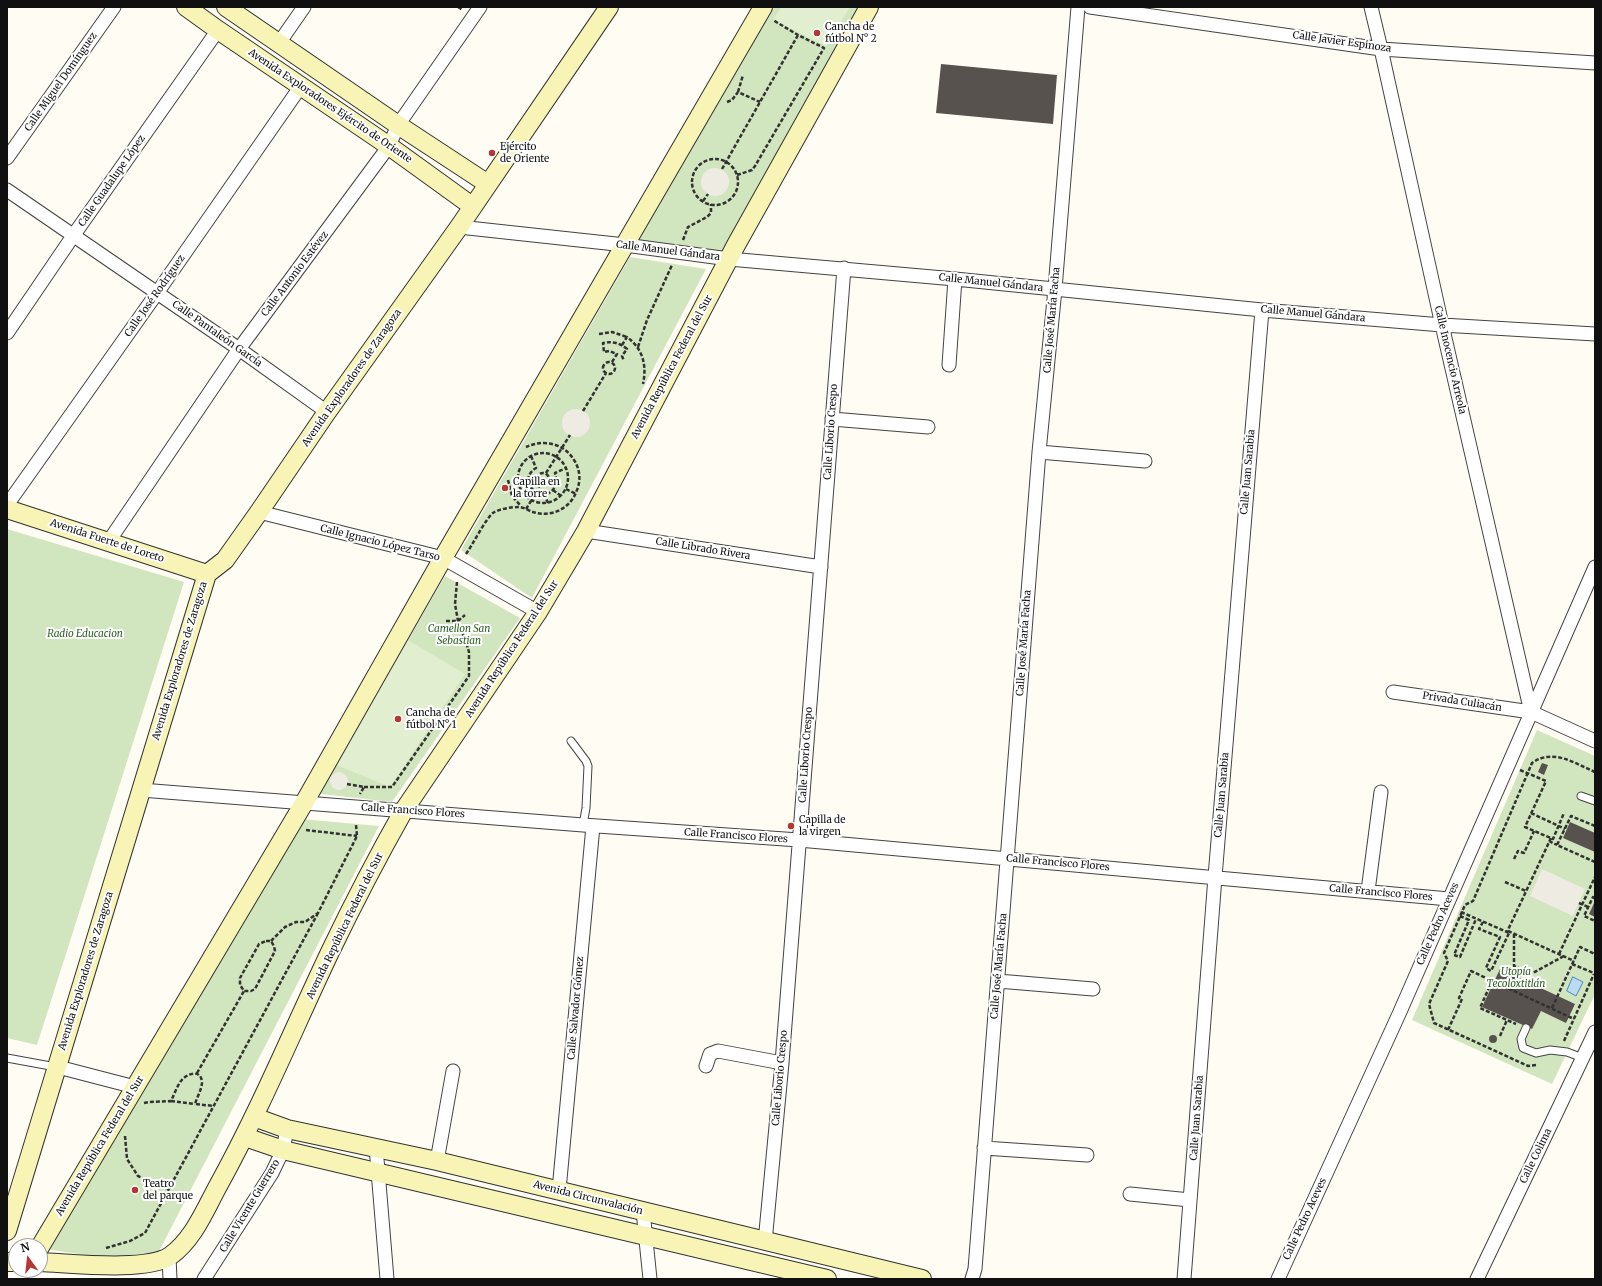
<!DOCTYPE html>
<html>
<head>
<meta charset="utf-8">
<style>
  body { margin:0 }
  #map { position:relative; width:1602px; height:1286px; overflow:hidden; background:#fefcf3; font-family:Merriweather,serif }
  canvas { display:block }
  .frame { position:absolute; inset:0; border:8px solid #101010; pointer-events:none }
  .north { position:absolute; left:8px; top:1238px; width:40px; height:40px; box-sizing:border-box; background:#fff; border:1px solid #9f9f9f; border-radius:50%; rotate:345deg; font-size:11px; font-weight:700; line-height:16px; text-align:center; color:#101010 }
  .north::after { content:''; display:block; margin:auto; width:14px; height:18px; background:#b33734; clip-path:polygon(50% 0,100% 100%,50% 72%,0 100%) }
</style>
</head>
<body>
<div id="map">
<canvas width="1602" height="1286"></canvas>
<div class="frame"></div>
<div class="north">N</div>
</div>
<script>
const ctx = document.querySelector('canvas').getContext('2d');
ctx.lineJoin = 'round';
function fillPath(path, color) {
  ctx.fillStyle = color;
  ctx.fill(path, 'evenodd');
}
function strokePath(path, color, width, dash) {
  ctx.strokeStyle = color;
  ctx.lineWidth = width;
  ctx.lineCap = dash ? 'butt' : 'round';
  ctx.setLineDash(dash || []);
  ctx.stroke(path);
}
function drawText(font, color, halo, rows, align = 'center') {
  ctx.font = font + ' Merriweather,serif';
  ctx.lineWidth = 4;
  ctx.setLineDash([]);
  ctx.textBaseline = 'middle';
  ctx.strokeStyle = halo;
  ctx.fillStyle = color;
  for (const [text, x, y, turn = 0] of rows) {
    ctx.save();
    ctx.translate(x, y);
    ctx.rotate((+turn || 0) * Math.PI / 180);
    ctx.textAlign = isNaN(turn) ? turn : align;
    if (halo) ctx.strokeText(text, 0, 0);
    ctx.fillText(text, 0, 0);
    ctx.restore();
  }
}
const green = new Path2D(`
  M773,7H863L722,254L637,241Z
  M630,257L706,269L532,598L461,550Z
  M7,529L184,582L37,1045L7,1038Z
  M445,576L520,618L392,802L313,793L379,690Z
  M1537,730L1595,756V994L1552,1084L1412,1020Z
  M301,819L379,826L157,1255C121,1264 82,1254 46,1249Z`);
const pitch = new Path2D(`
  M781,7H850L826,46L773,20Z
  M408,640L465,674L390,787L334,764Z`);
const plaza = new Path2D(`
  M701 182a14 14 0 1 1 28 0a14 14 0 1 1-28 0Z
  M562 423a14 14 0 1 1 28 0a14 14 0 1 1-28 0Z
  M330 781a9 9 0 1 1 18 0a9 9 0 1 1-18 0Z
  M1542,869L1585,889L1573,916L1530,896Z`);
const water = new Path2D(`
  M1573,977L1583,982L1576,996L1567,991Z`);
const building = new Path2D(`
  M941,64L1057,75L1053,124L936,113Z
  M1542,763L1548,765L1544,775L1538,772Z
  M1570,822L1595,833V852L1563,838Z
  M1595,901V917L1589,914Z
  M1500,969L1575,1004L1566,1023L1541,1011L1532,1029L1482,1007Z
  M1489 1039a4 4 0 1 1 8 0a4 4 0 1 1-8 0Z`);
const path = new Path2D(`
  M458,7L463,10
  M738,92L743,75
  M727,102L732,100L738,92L760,102
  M692 182a23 23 0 1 1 46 0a23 23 0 1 1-46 0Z
  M722,169L798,35
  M737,175L752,170L755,166L824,48L798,35L773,20
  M703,201L708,194
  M683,240L688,227L707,217L711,213V204
  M599,334L612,332L627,337
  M622,345L627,337C643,349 647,365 643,384
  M638,347L647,320L672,265
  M603 368a6 6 0 1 1 12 0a6 6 0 1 1-12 0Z
  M612,362L617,354L609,351L604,352L603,343C612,341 620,343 627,349L622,356L624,361
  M583,411L606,373
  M518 478a25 25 0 1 1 50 0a25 25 0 1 1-50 0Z
  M531,456L536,468C513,482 548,511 557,482L555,473L566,468
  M537 479a6 6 0 1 1 12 0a6 6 0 1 1-12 0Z
  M546,473L570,435
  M508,480L512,496L521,506
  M519,486L528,482
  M566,489L576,494
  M553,490L561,496
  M536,493L540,484
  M544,494L548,503
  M526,509L531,501
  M466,554C472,546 486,518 493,513C499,509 511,507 519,507C524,507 529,511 533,512C552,518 571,508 577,490C581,480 580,469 574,460C564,443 543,439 526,447
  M457,582L455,604L458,621
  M446,621H458L465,639
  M458,621L465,615
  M1520,770L1546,781L1525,827L1553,839L1564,813
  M347,784L364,787L360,794
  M364,787H392L469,676V652L465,639L458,642
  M1531,813L1565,829
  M1595,826L1571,816L1557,845L1595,862
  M306,830L357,836
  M1549,841L1557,845
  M1514,859L1518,851L1524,853L1534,831
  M1505,882L1526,891
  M1595,898L1593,897L1584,916L1595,921
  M1579,903L1588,907
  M1461,912L1507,932L1551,838
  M1460,916L1469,920L1454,955L1460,957L1476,919
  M1483,922L1479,929L1500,937L1486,968L1491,971L1510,931
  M1508,931L1574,961
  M1514,934V966L1531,974L1564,956
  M266,941H271L274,946L275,951L255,989L251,991H244L240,985V978L259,944Z
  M271,941L285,927L296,922H305L318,913L357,836L356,825
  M1559,954L1595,877
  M1572,964L1594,973
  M1492,981L1480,1008L1516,1024
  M1512,990L1522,970
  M1552,1008L1580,947L1595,954
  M1448,1030L1462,999L1459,998L1471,971L1574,1019
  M1500,1036L1507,1020
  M1564,1041L1594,974
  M1536,1065L1528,1066L1434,1023L1429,1004L1448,961L1444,953L1465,905L1473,901L1532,763C1553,748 1574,763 1595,772
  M197,1073L244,991
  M171,1101L195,1104
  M144,1103L149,1102L171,1101C174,1095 177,1086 181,1081C187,1073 201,1069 202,1082C202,1089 197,1097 195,1104L214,1106
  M125,1136L127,1159L138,1176L169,1189
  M106,1248L130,1241L145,1233L318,913`);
const lane = new Path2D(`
  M571,741L586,761L588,766L586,808L583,825
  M1581,796L1595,801
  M1526,1028L1521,1039L1523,1048L1536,1053L1550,1050L1567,1052L1583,1058
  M7,1058L56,1067`);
const street = new Path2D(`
  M1090,7L1381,49L1595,63
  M1371,7L1381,49L1442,325L1531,712
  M279,43L304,7
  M7,158L114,7
  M7,190L239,349L327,412
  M459,227L625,245L729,259L955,279L1262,310L1442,325L1595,334
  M7,333L73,236L218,30
  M949,365L955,279
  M832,419L928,427
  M1039,452L1145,461
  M7,505L157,293L301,86
  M259,512L443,558L538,612
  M586,531L821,567
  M109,541L239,349L389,146L398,125L480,7
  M1393,692L1531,712L1595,741
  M141,790L583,825L799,840L1449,899
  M1368,891L1381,792
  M998,981L1093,989
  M706,1066L710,1054L718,1051L782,1063
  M58,1067L135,1087
  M376,1147L387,1279
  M984,1148L1087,1155
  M437,1161L453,1071
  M559,1190L593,826
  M1130,1194L1190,1200
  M643,1211L650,1279
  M765,1242L782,1063L844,268
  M169,1257L170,1279
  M204,1279L272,1173L283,1150L287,1129
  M972,1279L975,1269L1039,452L1055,289L1078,7
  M1184,1279L1215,877L1262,310
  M1278,1279L1399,1014L1595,567
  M1477,1279L1595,1032`);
const secondary = new Path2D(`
  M186,7L218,30L389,146L472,206
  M226,7L398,125L488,184
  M7,509L207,574
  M254,1117L287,1129L437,1161L922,1279
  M245,1137L283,1150L827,1279
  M7,1231L207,574L225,560L259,512L327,412L459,227L609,7
  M40,1247L304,803L443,558L763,7
  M7,1262H16
  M40,1262C70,1263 146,1272 170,1256C193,1240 205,1210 218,1186C260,1110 293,1030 330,952C353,904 378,856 404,810L538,612L586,531L736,245L869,7`);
const markers = [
  [817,33,4,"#b33734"],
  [492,153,4,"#b33734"],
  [505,488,4,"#b33734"],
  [398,719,4,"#b33734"],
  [791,826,4,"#b33734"],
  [135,1190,4,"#b33734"]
];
const poiNames = [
  ["Cancha de",825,27],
  ["fútbol N° 2",825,39],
  ["Ejército",500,147],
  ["de Oriente",500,159],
  ["Capilla en",513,482],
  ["la torre",513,494],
  ["Cancha de",406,713],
  ["fútbol N° 1",406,725],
  ["Capilla de",799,820],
  ["la virgen",799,832],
  ["Teatro",143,1184],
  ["del parque",143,1196]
];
const streetNames = [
  ["Calle Javier Espinoza",1342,42,8],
  ["Calle Miguel Domínguez",61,82,-55],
  ["Avenida Exploradores Ejército de Oriente",330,106,34],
  ["Calle Guadalupe López",112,181,-55],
  ["Calle Manuel Gándara",668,251,7],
  ["Calle Antonio Estévez",295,274,-53],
  ["Calle Manuel Gándara",991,283,6],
  ["Calle José Rodríguez",155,296,-55],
  ["Calle Manuel Gándara",1313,314,5],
  ["Calle José María Facha",1052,320,-85],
  ["Calle Pantaleón García",217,334,35],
  ["Calle Inocencio Arreola",1450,360,77],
  ["Avenida República Federal del Sur",672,367,-62],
  ["Avenida Exploradores de Zaragoza",352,378,-55],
  ["Calle Liborio Crespo",831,432,-86],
  ["Calle Juan Sarabia",1248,472,-85],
  ["Avenida Fuerte de Loreto",107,541,18],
  ["Calle Ignacio López Tarso",380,543,14],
  ["Calle Librado Rivera",703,549,9],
  ["Calle José María Facha",1024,643,-86],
  ["Avenida República Federal del Sur",512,649,-57],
  ["Avenida Exploradores de Zaragoza",180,661,-73],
  ["Privada Culiacán",1462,702,9],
  ["Calle Liborio Crespo",806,755,-86],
  ["Calle Juan Sarabia",1222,795,-85],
  ["Calle Francisco Flores",413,811,4],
  ["Calle Francisco Flores",736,836,4],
  ["Calle Francisco Flores",1058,863,5],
  ["Calle Francisco Flores",1381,893,5],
  ["Calle Pedro Aceves",1438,924,-66],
  ["Avenida República Federal del Sur",345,926,-64],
  ["Calle José María Facha",999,966,-85],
  ["Avenida Exploradores de Zaragoza",86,971,-73],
  ["Calle Salvador Gómez",576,1008,-85],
  ["Calle Liborio Crespo",780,1078,-85],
  ["Calle Juan Sarabia",1197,1118,-86],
  ["Avenida República Federal del Sur",100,1146,-59],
  ["Calle Colima",1536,1156,-64],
  ["Avenida Circunvalación",588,1198,14],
  ["Calle Vicente Guerrero",250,1206,-59],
  ["Calle Pedro Aceves",1305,1219,-65]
];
const parkNames = [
  ["Camellon San",459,629],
  ["Sebastian",459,641],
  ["Radio Educacion",85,634],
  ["Utopía",1516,972],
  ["Tecoloxtitlán",1516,984]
];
fillPath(green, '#d1e6bf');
fillPath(pitch, '#e2eed0');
fillPath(plaza, '#eeece2');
fillPath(water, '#bcdaf1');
strokePath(water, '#4b89c0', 1);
fillPath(building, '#57524d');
strokePath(lane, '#434343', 9);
strokePath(street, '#434343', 15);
strokePath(secondary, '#323232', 20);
strokePath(path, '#323232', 2.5, [4, 2]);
strokePath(lane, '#fff', 7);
strokePath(street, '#fff', 13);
strokePath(secondary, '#f7f4b5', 18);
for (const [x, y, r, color] of markers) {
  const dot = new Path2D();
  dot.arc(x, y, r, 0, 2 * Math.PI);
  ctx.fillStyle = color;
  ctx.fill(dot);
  strokePath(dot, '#fff', 1.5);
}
drawText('10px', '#101010', '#fff', poiNames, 'left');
drawText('10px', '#101010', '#fff', streetNames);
drawText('italic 10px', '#2e6225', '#fff', parkNames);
</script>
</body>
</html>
